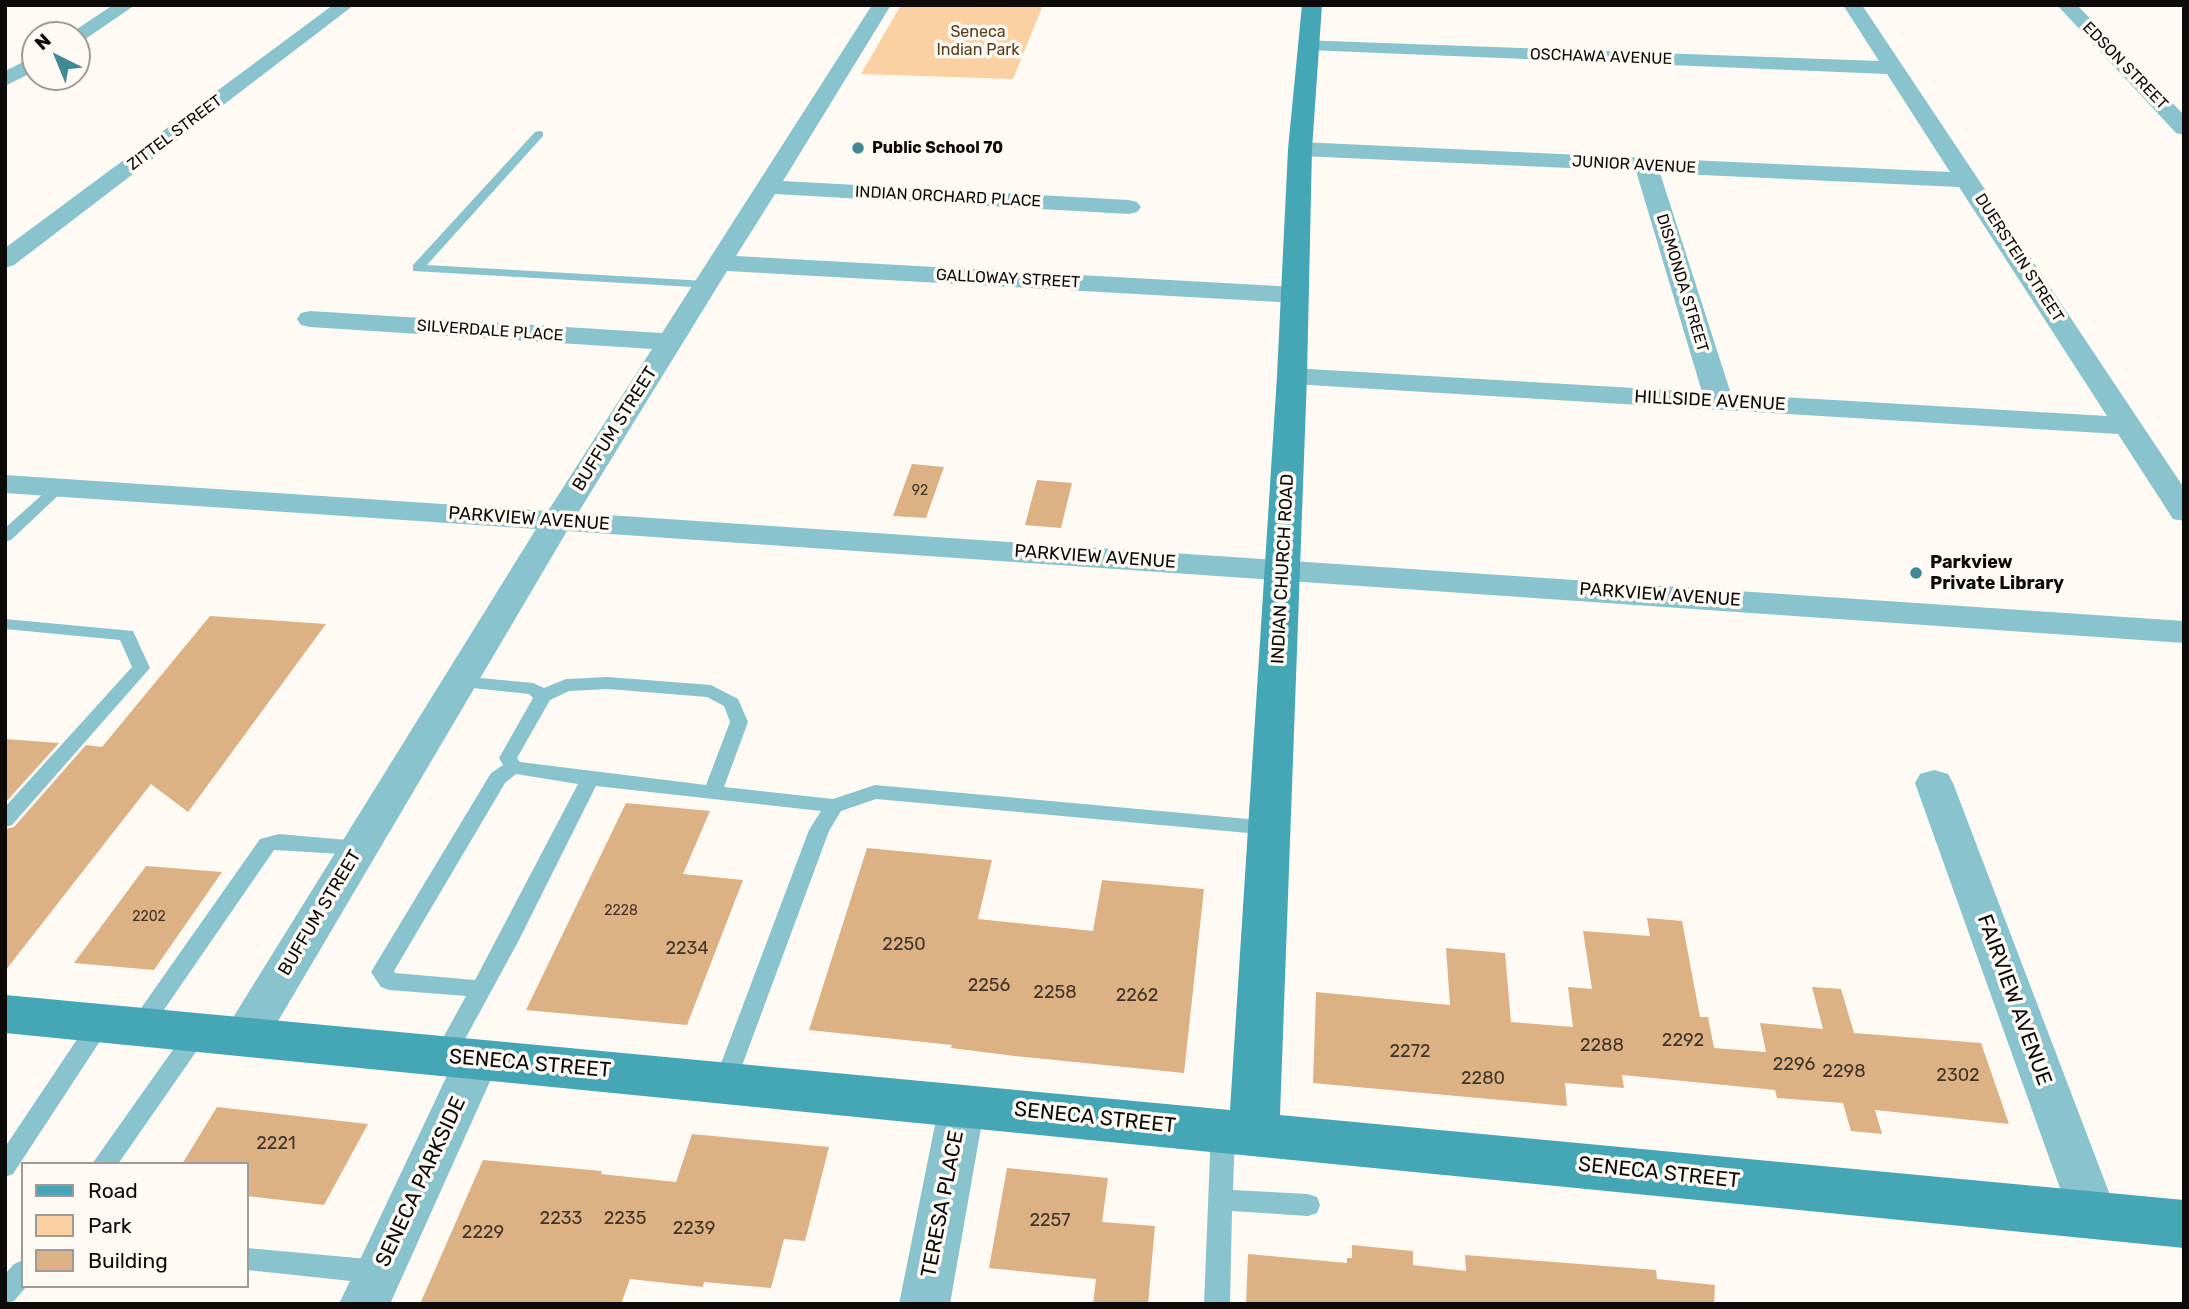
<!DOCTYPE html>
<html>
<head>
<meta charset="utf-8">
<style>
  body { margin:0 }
  #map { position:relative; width:2189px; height:1309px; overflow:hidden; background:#fffaf4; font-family:Rubik,sans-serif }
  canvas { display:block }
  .frame { position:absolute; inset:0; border:7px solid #0c0b09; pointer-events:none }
  .legend { position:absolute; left:21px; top:1162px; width:228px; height:126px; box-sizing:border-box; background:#fffaf4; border:2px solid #9e9a96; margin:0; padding:9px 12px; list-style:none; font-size:21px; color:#0c0b09 }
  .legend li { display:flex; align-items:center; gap:14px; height:35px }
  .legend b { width:35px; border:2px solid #9e9a96 }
  .north { position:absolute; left:21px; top:21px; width:70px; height:70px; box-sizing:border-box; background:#fffaf4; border:2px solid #9e9a96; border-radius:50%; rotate:317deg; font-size:19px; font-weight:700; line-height:28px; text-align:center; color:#0c0b09 }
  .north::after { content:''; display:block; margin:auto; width:24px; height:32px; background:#438995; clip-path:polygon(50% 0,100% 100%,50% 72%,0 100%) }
</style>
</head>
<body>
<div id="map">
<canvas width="2189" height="1309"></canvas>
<div class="frame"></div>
<ul class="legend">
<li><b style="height:9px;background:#45a6b6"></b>Road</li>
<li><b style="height:19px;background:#fbd1a3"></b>Park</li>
<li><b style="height:19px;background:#dcb285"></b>Building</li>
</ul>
<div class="north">N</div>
</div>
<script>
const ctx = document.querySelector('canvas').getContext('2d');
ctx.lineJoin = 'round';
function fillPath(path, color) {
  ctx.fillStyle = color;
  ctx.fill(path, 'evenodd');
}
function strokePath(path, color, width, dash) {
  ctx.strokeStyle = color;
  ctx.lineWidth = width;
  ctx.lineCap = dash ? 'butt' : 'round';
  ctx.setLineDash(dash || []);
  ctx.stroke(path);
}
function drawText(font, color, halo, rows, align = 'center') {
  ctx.font = font + ' Rubik,sans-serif';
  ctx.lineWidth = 7;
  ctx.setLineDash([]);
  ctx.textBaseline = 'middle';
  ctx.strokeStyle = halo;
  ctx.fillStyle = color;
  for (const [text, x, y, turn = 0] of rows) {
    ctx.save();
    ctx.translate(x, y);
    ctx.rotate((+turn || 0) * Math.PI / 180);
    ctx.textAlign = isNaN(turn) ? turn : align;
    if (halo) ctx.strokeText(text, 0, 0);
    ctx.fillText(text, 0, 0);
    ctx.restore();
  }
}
const green = new Path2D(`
  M901,5H1043L1013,79L861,74Z`);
const building = new Path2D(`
  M912,464L944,467L926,518L893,516Z
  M1037,480L1072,483L1061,528L1025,525Z
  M210,616L326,624L188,812L151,784L5,971V829L14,827L86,745L102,747Z
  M5,739L59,743L5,803Z
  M626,803L710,811L683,874L743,880L687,1025L526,1010Z
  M867,848L992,860L978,919L1093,931L1102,880L1204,889L1184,1073L1015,1056L951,1048L952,1045L809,1030Z
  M146,866L222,872L154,970L74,963Z
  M1647,918L1682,921L1700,1017H1708L1714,1048L1766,1052L1760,1023L1823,1029L1812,987L1841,989L1854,1033L1981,1043L2009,1124L1875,1110L1882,1134L1851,1131L1843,1103L1777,1098L1775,1090L1622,1075L1624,1088L1565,1083L1567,1106L1313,1083L1316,992L1450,1005L1446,948L1505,953L1511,1022L1573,1027L1568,987L1592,989L1583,931L1650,936Z
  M217,1107L368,1124L324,1205L247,1196V1164H182Z
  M692,1134L829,1147L805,1241L784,1239L771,1288L704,1282L703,1287L630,1279L621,1304H420L483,1160L602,1171L601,1174L676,1182Z
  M1007,1168L1108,1178L1102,1222L1155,1226L1148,1304H1093L1096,1279L989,1268Z
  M1352,1245L1413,1251V1265L1466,1271L1465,1255L1656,1270L1657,1279L1715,1285L1714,1304H1246L1248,1254L1347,1263V1258H1352Z`);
const lane = new Path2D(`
  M539,131L543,132V136L427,265L706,281L712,285L711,288L413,271V265L535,132Z
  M58,483L63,485L66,488L63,491L11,540L5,542V528L53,485Z
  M5,619L133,631L150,668L12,825L5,827V807L132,667L120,640L5,629Z
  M459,676L533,683L544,688L566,679L608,677L711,685L738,699L748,722L724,787L833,799L875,785L1270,821L1277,823L1280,828L1277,833L1270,835L876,799L841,811L829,831L736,1082L733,1089L725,1092L717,1089L714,1082L809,830L821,811L596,786L519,940L452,1063L444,1065L436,1063L433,1056L466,996L389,990L381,987L371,972L491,773L503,765L499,758L533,698L529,694L453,686L450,682ZM608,689L707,697L724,706L730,722L706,785L520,762L517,758L550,700L569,691ZM516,774L578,784L475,980L395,973L394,971L505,783Z
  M279,834L359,841L366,843L369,848L366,853L359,855L274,850L148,1033L140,1036L132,1033L129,1027L132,1021L260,839Z
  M100,1014L108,1017L111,1023L108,1029L13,1174L5,1177V1147L92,1017Z
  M197,1024L205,1027L208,1033L205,1039L118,1164H92L189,1027Z
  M1223,1120L1231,1123L1235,1130L1233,1190L1308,1194L1317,1197L1320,1205L1317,1213L1308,1216L1232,1211L1230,1304H1204L1211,1130L1215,1123Z
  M247,1248L379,1260L388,1264L392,1272L388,1280L379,1284L247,1270Z
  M23,1260V1286H27L14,1301L5,1304V1274L14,1264Z`);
const street = new Path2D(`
  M113,5H135L84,40L77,42V35H68Z
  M333,5H354L14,265L5,268V248Z
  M872,5H891L783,181L1129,200L1137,202L1141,207L1137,212L1129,214L775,194L736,256L1296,287L1305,289L1309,295L1305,301L1296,303L727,271L578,513L2184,621V643L567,531L261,1050L245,1055L229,1050L223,1037L229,1024L536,529L5,493V475L548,511L652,349L310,327L301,325L297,319L301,313L310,311L662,333Z
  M1843,5H1862L2184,488V521L2173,519L2118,434L1292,384L1282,382L1278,376L1282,370L1292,368L1702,392L1636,171L1300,156L1292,154L1289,149L1292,144L1300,142L1950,172L1887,74L1308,50L1301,48L1298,44L1301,40L1879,61ZM1660,173L1959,187L2107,416L1731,394Z
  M2057,5H2077L2184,115V135L2176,133Z
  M35,56V71L5,86V71Z
  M1934,770L1948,774L1953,783L2118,1216L2111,1232L2094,1238L2077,1232L2070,1216L1915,783L1920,774Z
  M477,1040L493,1046L500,1059L390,1304H339L461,1046Z
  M962,1085L978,1091L985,1105L950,1304H899L939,1105L946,1091Z`);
const secondary = new Path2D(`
  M1302,5H1322L1312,149L1307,376L1280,1115L2184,1200V1248L5,1033V995L1230,1110L1277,376L1288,149Z`);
const markers = [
  [858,148,7,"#438995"],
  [1916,573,7,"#438995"]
];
const numberNames = [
  ["92",920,491],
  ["2228",621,911],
  ["2202",149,917]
];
const farParknames = [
  ["Seneca",978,32],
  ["Indian Park",978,50]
];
const farStreetnames = [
  ["OSCHAWA AVENUE",1601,57,2],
  ["EDSON STREET",2125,66,46],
  ["ZITTEL STREET",175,133,-37],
  ["JUNIOR AVENUE",1634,165,3],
  ["INDIAN ORCHARD PLACE",948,197,3],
  ["DUERSTEIN STREET",2019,258,57],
  ["GALLOWAY STREET",1008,279,3],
  ["DISMONDA STREET",1682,283,73],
  ["SILVERDALE PLACE",490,331,4]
];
const farPoinames = [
  ["Public School 70",872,148]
];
const streetNames = [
  ["HILLSIDE AVENUE",1710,401,3],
  ["BUFFUM STREET",615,429,-58],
  ["PARKVIEW AVENUE",529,519,4],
  ["PARKVIEW AVENUE",1095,557,4],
  ["INDIAN CHURCH ROAD",1283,569,-87],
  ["PARKVIEW AVENUE",1660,595,4],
  ["BUFFUM STREET",320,913,-59]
];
const poiNames = [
  ["Parkview",1930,563],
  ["Private Library",1930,584]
];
const nearNumbernames = [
  ["2250",904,945],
  ["2234",687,949],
  ["2256",989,986],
  ["2258",1055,993],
  ["2262",1137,996],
  ["2292",1683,1041],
  ["2288",1602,1046],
  ["2272",1410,1052],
  ["2296",1794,1065],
  ["2298",1844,1072],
  ["2302",1958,1076],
  ["2280",1483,1079],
  ["2221",276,1144],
  ["2233",561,1219],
  ["2235",625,1219],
  ["2257",1050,1221],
  ["2239",694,1229],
  ["2229",483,1233]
];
const nearStreetnames = [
  ["FAIRVIEW AVENUE",2014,1000,70],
  ["SENECA STREET",530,1064,5],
  ["SENECA STREET",1095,1118,6],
  ["SENECA STREET",1659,1173,6],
  ["SENECA PARKSIDE",421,1182,-65],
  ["TERESA PLACE",943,1204,-79]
];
fillPath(green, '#fbd1a3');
fillPath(building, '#dcb285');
fillPath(lane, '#89c3cd');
fillPath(street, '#89c3cd');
fillPath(secondary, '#45a6b6');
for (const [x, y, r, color] of markers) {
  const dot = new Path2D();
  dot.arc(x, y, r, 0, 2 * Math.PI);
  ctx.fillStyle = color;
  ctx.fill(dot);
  strokePath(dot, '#fffaf4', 2.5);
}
drawText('14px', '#403528', null, numberNames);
drawText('16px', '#583b18', '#fffaf4', farParknames);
drawText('16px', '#0c0b09', '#fffaf4', farStreetnames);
drawText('bold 16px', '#0c0b09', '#fffaf4', farPoinames, 'left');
drawText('18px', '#0c0b09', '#fffaf4', streetNames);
drawText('bold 18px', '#0c0b09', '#fffaf4', poiNames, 'left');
drawText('18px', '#403528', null, nearNumbernames);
drawText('21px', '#0c0b09', '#fffaf4', nearStreetnames);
</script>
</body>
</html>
